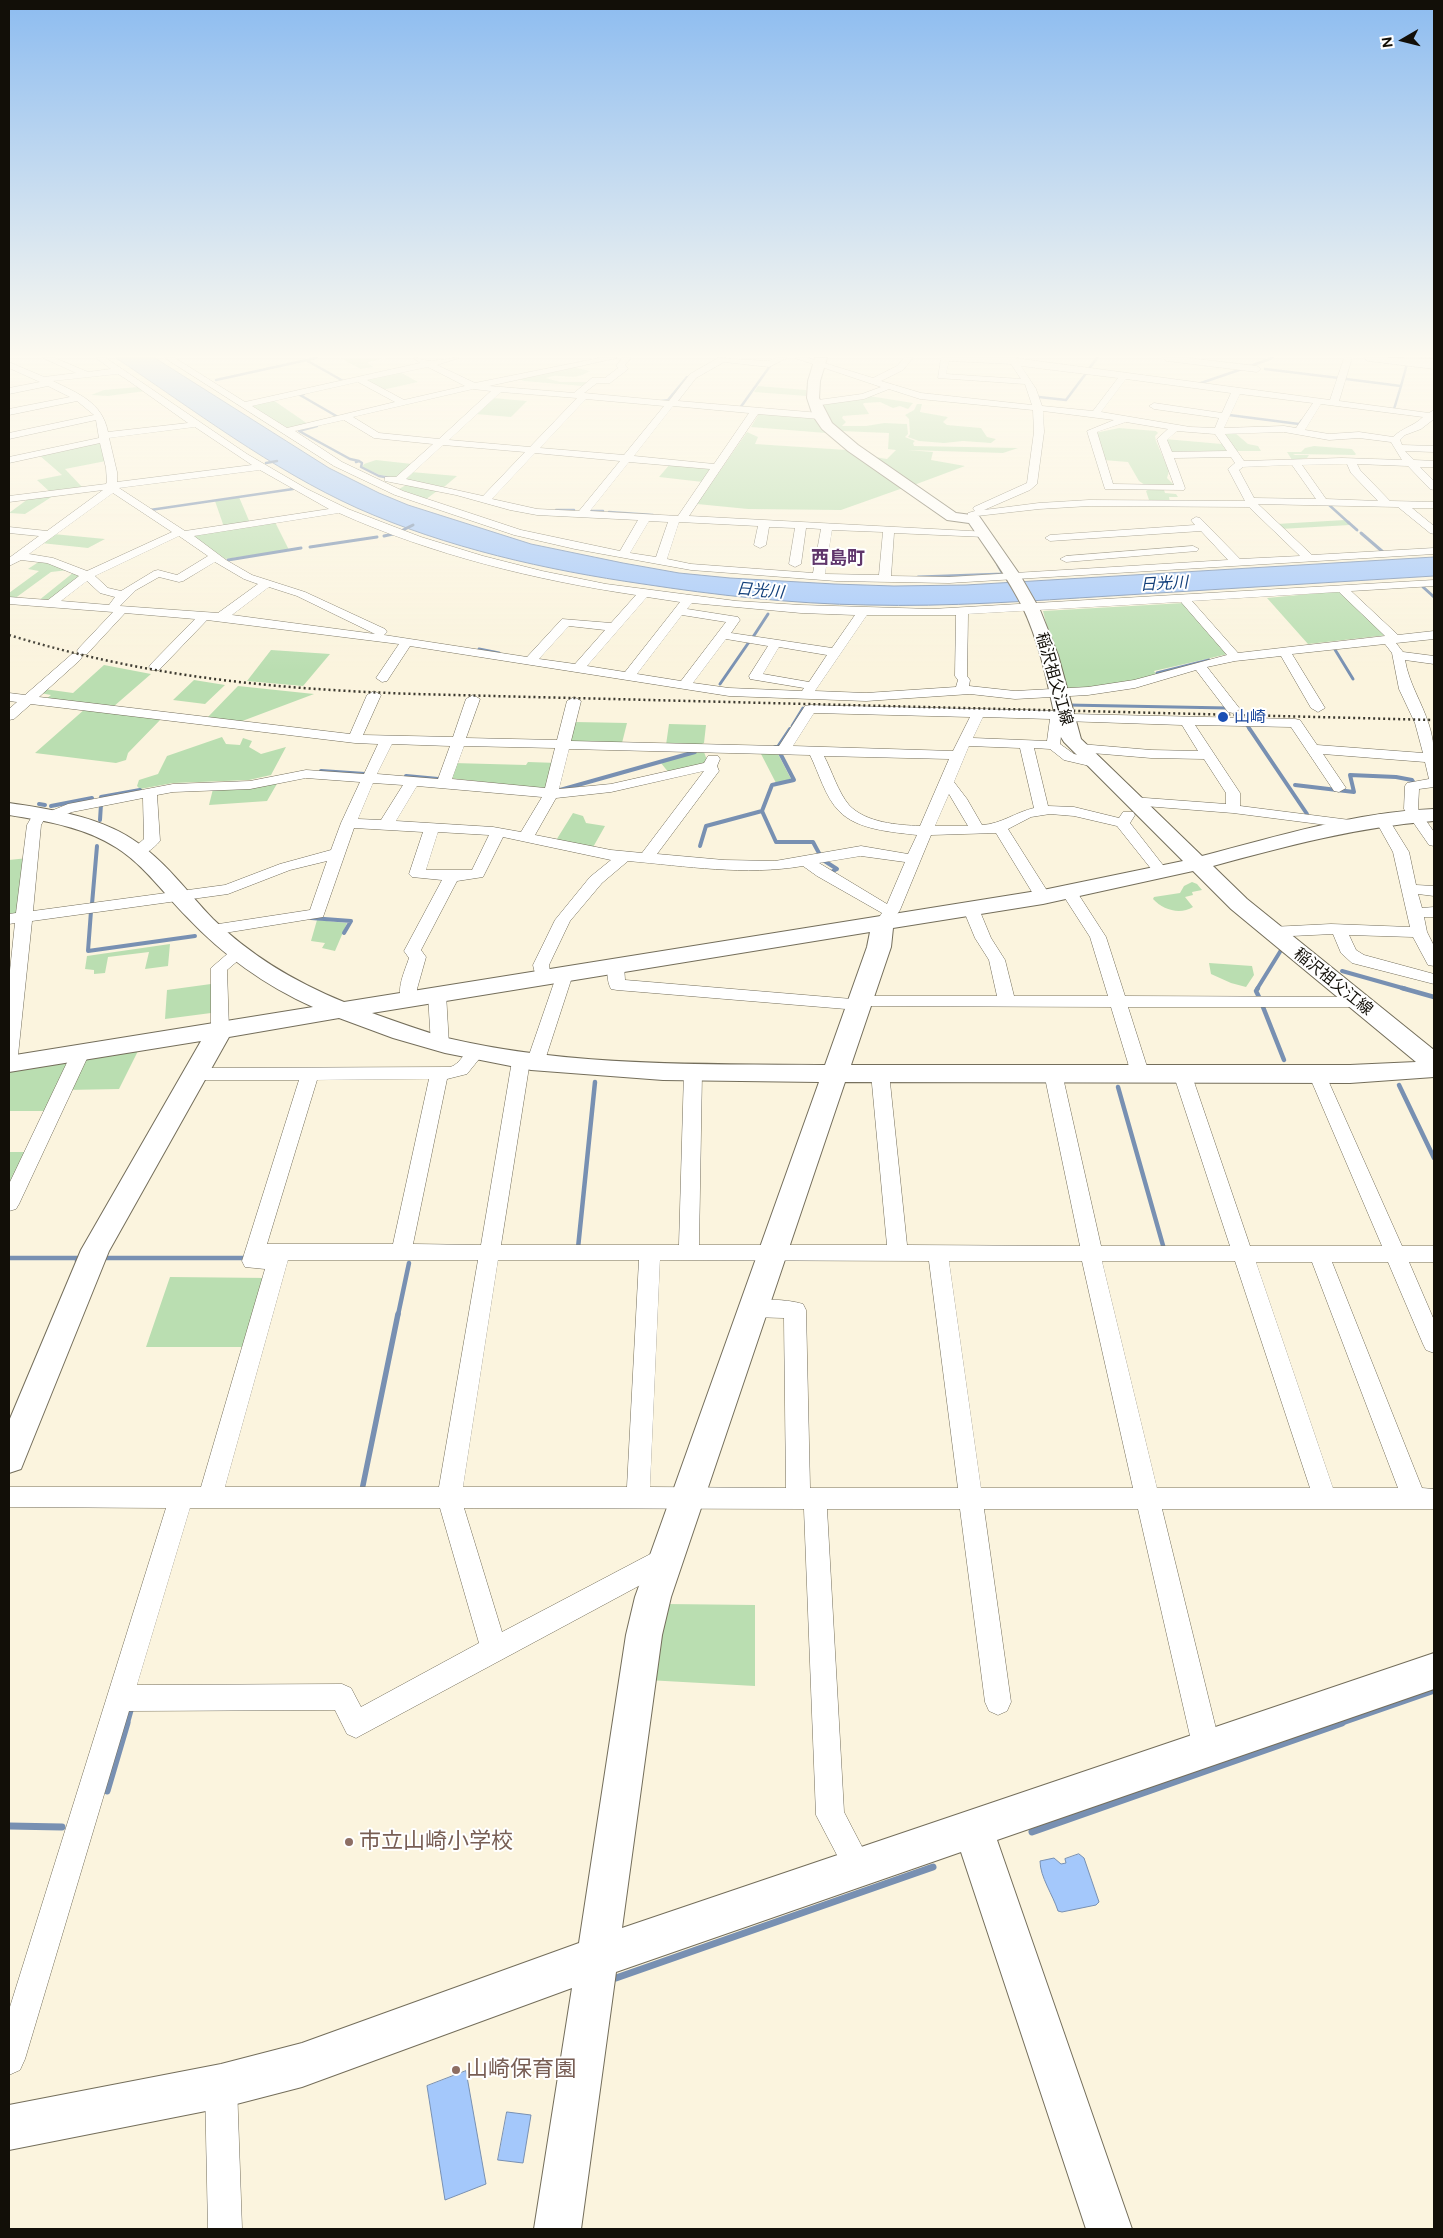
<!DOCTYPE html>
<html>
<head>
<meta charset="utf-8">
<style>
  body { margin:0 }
  #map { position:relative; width:1443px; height:2238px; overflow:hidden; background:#fbf4de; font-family:Figtree,sans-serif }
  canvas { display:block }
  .frame { position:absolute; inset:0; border:10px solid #120f08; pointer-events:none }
  .north { position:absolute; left:1378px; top:15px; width:50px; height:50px; -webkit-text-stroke:4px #fff; paint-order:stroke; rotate:262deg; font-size:14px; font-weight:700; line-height:20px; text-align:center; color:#120f08 }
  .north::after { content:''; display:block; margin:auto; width:18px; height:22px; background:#120f08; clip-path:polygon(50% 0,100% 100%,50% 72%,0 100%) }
</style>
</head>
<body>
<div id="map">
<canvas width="1443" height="2238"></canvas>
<div class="frame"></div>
<div class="north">N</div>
</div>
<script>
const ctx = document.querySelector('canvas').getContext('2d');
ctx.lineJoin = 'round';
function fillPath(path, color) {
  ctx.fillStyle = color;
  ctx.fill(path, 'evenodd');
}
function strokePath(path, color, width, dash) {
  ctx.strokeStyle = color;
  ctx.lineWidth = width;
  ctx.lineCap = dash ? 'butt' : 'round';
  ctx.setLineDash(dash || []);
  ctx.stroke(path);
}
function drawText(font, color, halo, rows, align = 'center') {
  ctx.font = font + ' Figtree,"Noto Sans JP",sans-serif';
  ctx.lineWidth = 4;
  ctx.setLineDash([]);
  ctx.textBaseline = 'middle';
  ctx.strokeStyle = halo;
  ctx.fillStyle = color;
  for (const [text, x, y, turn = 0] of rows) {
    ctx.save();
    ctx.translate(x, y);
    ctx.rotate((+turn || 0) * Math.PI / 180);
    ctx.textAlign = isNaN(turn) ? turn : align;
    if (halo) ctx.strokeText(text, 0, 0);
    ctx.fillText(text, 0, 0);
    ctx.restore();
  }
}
const green = new Path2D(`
  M340,358H386L367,362L373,367L361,369Z
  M573,367L590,371C572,383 561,371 546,378L560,382H589L583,386L524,381L516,378L565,368L569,369V368Z
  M400,372L418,382L382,390L366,380Z
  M758,386L806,390V396L754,392Z
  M138,387L145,391L108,396L91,395L104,390Z
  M869,396L913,403L908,409L900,406L893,408L880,402L864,403L863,404L869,414L843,416L842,418L846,422L842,426H866L884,423L907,424L908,434L905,437L915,441L913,443L914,446L1018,448L1003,453L907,450L933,452L931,460L965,466L914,485L875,457L887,459L896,450L888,449L889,433L840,431L827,416L823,404Z
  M492,398L527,401L511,417L475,414Z
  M273,400L308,424L288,429L250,405Z
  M917,404H922L920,412L948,417L943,422L947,425L981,428L987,437L996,439L991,443L963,441L944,443L919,441L908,437L910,434L909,419L905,415L914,410Z
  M760,412L814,418L826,433L751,427Z
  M1119,428L1156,431L1158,433L1155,436L1156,441L1169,471L1167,478L1174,485H1145L1139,481L1128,462L1103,460L1095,433Z
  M747,432L758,437L755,444L847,450L903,488L841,510L748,509L697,504Z
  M1234,432L1248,444L1258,446L1261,451H1236L1222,434Z
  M1165,439L1222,444L1227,451L1170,452Z
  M100,441L106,461L65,469L83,488L51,493L37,480L62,475L39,455Z
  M1314,446L1352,449L1356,454L1355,455L1295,454L1293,455H1309L1307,458L1292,460L1287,452H1301L1305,448Z
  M376,460L412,464L397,478L380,475L362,467L364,464Z
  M670,464L709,468L711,470L703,482L659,477Z
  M411,472L457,476L444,487L404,479Z
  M406,485L437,491L425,500L399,489Z
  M1149,489L1164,490L1165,493L1176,494L1178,497H1169L1170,502L1149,500L1146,491Z
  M53,496L25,514L9,513L28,499Z
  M239,497L250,523L224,527L215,501Z
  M1345,520L1350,525L1280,529L1276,524Z
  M275,522L289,550L225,559L189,534Z
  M53,534L105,539L88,548L41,543Z
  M40,561L68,570L51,572L14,599L9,598V593L39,571L28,569Z
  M74,572L84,575L50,601H38Z
  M1342,591L1388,635L1308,644L1267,598Z
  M1184,603L1228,654L1154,671L1157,675L1123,684L1070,690L1062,688L1043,611Z
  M271,650L330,654L303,686L247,681Z
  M104,665L151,674L113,707L46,699L51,695L40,693L44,689L73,693Z
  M194,680L225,685L205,704L173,700Z
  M238,686L314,694L237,723L206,719Z
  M85,709L162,718L128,753L126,760L116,763L35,753Z
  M575,722L627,723L622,743L568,742Z
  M669,724L706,725L704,743L698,746L666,745Z
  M222,737L226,744L240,745L243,738L252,741L249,747L261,754L286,747L271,775L249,780L173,783L140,789L137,786L139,780L158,774L167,756Z
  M702,751L704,752L708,763L669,773L661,763Z
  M760,752H777L791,779L776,783Z
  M528,762L558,763L551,789L448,778L453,763L526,765Z
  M278,782L267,801L209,805L213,789Z
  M573,813L583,816L586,823L605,826L592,849L555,842Z
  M28,858L16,915L9,916V860Z
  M1192,882L1197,884L1202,890L1192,892L1193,895L1185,897L1193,907C1180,915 1163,910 1153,899L1154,897L1180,893L1184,886Z
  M317,920L347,923L335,951L322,948L325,943L311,941Z
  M170,944L168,966L145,969L149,952L108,957L105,973L94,974V970L85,969L87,956Z
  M1209,963L1252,966L1254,975L1246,987L1231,983L1211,974Z
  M211,984V1013L165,1019L167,990Z
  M139,1049L119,1089L66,1090L84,1057Z
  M70,1062L51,1111H9V1072Z
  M9,1152H32L17,1182H9Z
  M170,1277L270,1278L250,1347H146Z
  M666,1604L755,1605V1686L647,1680Z`);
const water = new Path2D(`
  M116,358H155L329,468L379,493L408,505L531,544L623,563L679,573L730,578L834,584L894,586L966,585L1434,557V576C1326,583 1218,589 1110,596C1029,601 949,607 868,605C792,604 715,595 643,584C546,570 447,548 357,508C271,469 194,410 116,358Z
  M1079,1854L1084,1858L1099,1902L1096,1905L1062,1912L1058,1911C1053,1895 1040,1877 1040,1861L1054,1858L1061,1864L1066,1863L1065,1859Z
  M466,2071L486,2184L445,2200L427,2086Z
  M507,2112L531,2115L523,2163L498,2160Z`);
const streamFar5 = new Path2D(`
  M306,360L345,382
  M1248,367L1272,358
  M1265,369L1339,378
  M1088,370L1097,358
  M1346,379L1401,386L1394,409
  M216,380L316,358
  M1198,384L1242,369
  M1401,386L1407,364
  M304,394L300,395L338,417
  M1039,397L1066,400L1087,372
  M661,401L668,400L687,377
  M740,408L770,366
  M1229,415L1299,424L1302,420
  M317,426L299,431L350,459L359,461L356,462
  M359,461L362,463L361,467L379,476L390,478
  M266,463L277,461
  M1328,504L1349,523
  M150,510L293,489
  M556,510H574
  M590,511H603
  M609,512L653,515`);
const streamFar4 = new Path2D(`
  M1348,522L1357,530
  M403,530L413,525
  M1361,533L1383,552
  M384,536L393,534
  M310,547L377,537
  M228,560L301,548
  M918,577L1003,574L998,565
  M1423,587L1434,597
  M753,637L768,614
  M1334,648L1353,679
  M479,649L499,653
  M1157,673L1209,660
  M720,684L749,642
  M1067,705L1228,708
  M1246,724L1250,730
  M792,726L803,708`);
const streamFar3 = new Path2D(`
  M1249,728L1307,814
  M775,747H778L790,729
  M321,771L365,774
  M406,776L438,779
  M1295,785L1354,792L1350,775L1396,777L1412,780L1414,783
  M560,790L695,752
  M101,797L140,790
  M39,804L45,805
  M51,806L92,798
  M762,811L776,842H813L820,855
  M100,820L101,804
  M700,846L706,826L762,811L772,785L794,780L780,753
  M823,860L837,869L829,873
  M92,904L97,846
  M91,911L88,951L195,936
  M311,918L351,921L344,933
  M1342,971L1406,989
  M1257,989L1283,947`);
const streamFar2 = new Path2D(`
  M1258,988L1256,991L1260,999
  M1402,988L1434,997
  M1263,1007L1284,1060
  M1399,1085L1434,1158
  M1118,1087L1164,1249
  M578,1248L595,1082
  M9,1258H79L77,1261
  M101,1258H248
  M398,1315L409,1263`);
const streamFar1 = new Path2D(`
  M362,1490L398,1314
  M127,1724L132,1706
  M1339,1724L1434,1691`);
const stream = new Path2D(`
  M107,1791L127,1723
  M9,1826L62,1827
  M1032,1832L1342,1723
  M616,1978L933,1867`);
const street = new Path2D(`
  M43,358H55L88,372L111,369L96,358H106L247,454L307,489L348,509L421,537L483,556L542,571L606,584L736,601L801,605L932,609L1434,580V586L1351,591L1398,635L1434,631V639L1396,643L1403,652L1434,656V664L1405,660C1409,684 1422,702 1429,725C1436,746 1434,766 1434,787L1419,789L1418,809L1434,832V846L1429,845L1404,809L1405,786L1407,783L1429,779L1425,762L1323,754L1346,788L1339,792L1334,791L1291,727L1195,725L1240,793V806L1350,820L1355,821L1357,824L1355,827L1350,828L1233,813L1132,805L1127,804L1125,801L1127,798L1132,797L1226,804V793L1204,759L1151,758L1080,752L1073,748L1080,744L1151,750L1198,751L1182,725L1063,721L1060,744L1074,754L1099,760L1101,763L1094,767L1064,760L1050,749L1034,748L1048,806L1074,807L1119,818L1123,812H1133L1135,815L1130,823L1166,869L1169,872L1166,875H1156L1117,826L1074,816L1050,814L1031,817L1008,829L1051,897L1049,900H1037L1035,897L996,833L931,835L900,910L889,926H877L875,923L882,913L817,876L803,866C745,876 686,866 628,861L602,883L570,921L549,965L551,978L549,982H537L533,965L555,920L590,877L611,860L503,837L483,877L457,881L421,950L426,957L417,989L418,999L415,1003L409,1004L403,1003C395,990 405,971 409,958L404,951L442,880L412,877L409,874L423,832L354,828L323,917L212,935L206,933L204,930L206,927L212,925L310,910L327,861L290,870L228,894L32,921L18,1055L15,1059L9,1061V980L15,923L9,924V914L16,913L27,825L35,811L40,810L46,813L68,804L173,784L250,781L306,770L364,774L378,744L355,743L31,704L14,719L9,720V709L17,702L9,701V693L25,695L72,654H80L82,657L80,660L39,697L350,734L367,695L374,691L381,695L363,735L453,737L466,699L473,695L480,699L466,738L557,740L567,701L574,697L581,701L571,741L779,746L805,706L810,705L1064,711L1070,714L1295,719L1300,720L1317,745L1423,753L1415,723L1399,689L1392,653L1385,644L1292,654L1325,708L1318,712L1311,708L1281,656L1235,661L1207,667L1240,709L1233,713L1228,712L1196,670L1135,688L1088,695L1015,699L970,694L866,701L729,696L410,646L387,681L382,682L376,678L399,644L207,620L159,670H151L149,667L151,664L195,619L125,613L87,654H79L77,651L79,648L113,612L9,604V597L48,600L79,576L47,563L21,560L9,566V558L39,536L9,533V527L47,531L103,490L9,502V496L106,484L107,482L106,468L100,443L9,463V457L99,438L96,420L9,439V433L94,415L77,401L9,415V409L70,397L48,386L9,394V388L40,382L9,368V362L44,377L76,373ZM118,374L126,379L188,423L108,432C102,402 79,394 53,381ZM195,427L252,465L117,482V472L109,438ZM260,470L329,509L185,531L119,488ZM113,493L172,532L87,571L53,558L29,554ZM339,513C433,555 535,580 636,595L611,623L562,619L527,657L384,635L387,632L385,629L305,592L252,575L226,560L194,536ZM179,536L208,556L177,575L158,570L154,571L121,591L108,588L95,576ZM215,562L244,579L258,584L218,613L120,606L136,590L159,577L179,582L183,581ZM87,581L100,593L115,597L109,605L61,601ZM269,587L297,596L375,634L232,615ZM1339,592L1385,636L1238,653L1192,601ZM647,597L680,602L625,672L587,666ZM1181,602L1227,655L1134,680L1088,687L1015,691L969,686L970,680L967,676L968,614ZM692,603L801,613L855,615L832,648L731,633L740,620L738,617L687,609ZM682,615L726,622L681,681L637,674ZM867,615H956L955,676L958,680L956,687L866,693L815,691ZM569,626L605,630L575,664L539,659ZM726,639L768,646L749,676L750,679L804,688L802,691L729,688L693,683ZM779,647L827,655L809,682L763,674ZM814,713L970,717L953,751L793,746ZM983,717L1050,719L1047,741L973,738ZM392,744L450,746L438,779L377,774ZM464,746L555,748L545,788L452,779ZM969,746L1020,748L1034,808C1016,812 1001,824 982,825L967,799L954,782ZM569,749L810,755C819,773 825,797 839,811C857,830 892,832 917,835L908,854L861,846L775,861L724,860L657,854L719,771L717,766L720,759L718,756H708L704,763L611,784L559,789ZM824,756L949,759L920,826C898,825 866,823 849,805C838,792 832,771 824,756ZM704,771L642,853L611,850L535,835L556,798L611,792ZM306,778L360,782L341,823L331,850L280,864L225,885L33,911L41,825L45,818L51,820L72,812L143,798L144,839L129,852L132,855C142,858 153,849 160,841L157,795L173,792L250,789ZM373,783L403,785L381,820L358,819ZM417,786L542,797L521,832L493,827L396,821ZM949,794L968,826H935ZM438,832L489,835L472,870H426ZM861,856L905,862L887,904L819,863Z
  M165,358H175L245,402L420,363L413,358C419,358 423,360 429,361C433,361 452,358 459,358L437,365L475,383L599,358H617L489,386L574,393L592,378H605L618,368L616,366L622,358H631L625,365L628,368L627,370L610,383H597L584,393L669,401L690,374L718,358L768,361L776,358H787L769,367L724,362L696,378L678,401L820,413L825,416L820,419L758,414L689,516L989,532L990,534L989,536L985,537L894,533L891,576L949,577L1228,560L1201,531L1050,541L1045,538L1050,535L1195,525L1191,520L1196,517L1200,518L1240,559L1300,556L1249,507L1089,506L1039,509L968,517V513L975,511L973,509L974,507L1027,483L1034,432L1033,410L920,399L889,389L864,399L814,406L809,403L811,401L862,394L881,387L795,358H808L873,378L897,366L904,358H913L903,370L881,381L921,393L1032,405L1025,384L938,378L941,358H1015L1330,400L1344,358H1352L1339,401L1429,413L1434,410V419L1421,429L1405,435L1400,440L1402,445L1434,446V452L1405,451L1414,460L1434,461V467H1420L1434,481V490L1430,489L1408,466L1357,464L1360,470L1390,501L1434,502V508H1412L1434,526V534L1430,533L1398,507L1258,504L1312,555L1434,548V554L949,583L836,581L691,570L575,549L514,535L395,495L334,466ZM949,361L1011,364L1021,379L946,374ZM1021,366L1118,378L1093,411L1042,406L1036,389ZM428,367L465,386L404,400L367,380ZM1126,379L1231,393L1222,413L1154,403L1149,406L1154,409L1219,418L1215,428L1190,427L1101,412ZM358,382L395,402L287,428L252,406ZM473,389L491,391L439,439L379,433L353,417ZM501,392L577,398L530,447L449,440ZM1240,394L1313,403L1296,428L1284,426L1224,428ZM586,399L664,406L624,455L540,448ZM1321,404L1423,417C1414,426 1402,428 1393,437L1359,432L1329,434L1305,430ZM673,406L749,413L714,464L634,456ZM1043,411L1114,420L1087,431L1105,489L1184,490L1185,488L1174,458L1231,457L1235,463L1228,469L1245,501L1089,500L1039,503L984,510L1030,490L1037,484L1044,432ZM344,420L374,438L433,444L396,477H385V481L456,495L510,510L537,515L638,520L620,551L521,530L403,491L342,462L295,431ZM1126,422L1168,429L1157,439L1174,485L1113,484L1097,432ZM1177,431L1215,434L1227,451L1172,452L1167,440ZM1284,432L1329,440L1359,438L1391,442L1402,460L1342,458L1244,461L1225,434ZM443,445L525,452L483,496L406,479ZM535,453L620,461L579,511L537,509L492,499ZM629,462L710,469L678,516L590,511ZM1347,464L1351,473L1378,501L1326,499L1302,465ZM1292,465L1316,499L1254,498L1239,470L1243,467ZM649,521L668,522L656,557L630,553ZM679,522L758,526L754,545L760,548L766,545L769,527L795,528L789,564L795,567L801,564L806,528L821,529L813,573L691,564L667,559ZM832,530L883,532L879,575L825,574Z
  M1163,358H1189L1257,366L1261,369L1257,372L1167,361Z
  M1364,358H1390L1434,363V369L1368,361Z
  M1193,546L1199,549L1197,551L1066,562L1060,559L1066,556Z
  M1381,814L1386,815L1409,852L1416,885L1434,886V896L1418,894L1422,908L1434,907V917H1424L1427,932L1434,946V966L1428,965L1413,937L1349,935L1356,950L1364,955L1434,974V984L1352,963L1341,953L1333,934L1271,937L1265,935L1263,932L1265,929L1271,927L1331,924L1410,927L1393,852L1374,818L1376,815Z
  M1069,887L1075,889L1106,937L1125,996L1357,997L1363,998L1366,1002L1363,1006L1357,1007H1128L1149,1073L1146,1077L1140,1079L1134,1077L1131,1073L1111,1007L866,1006L858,1010L617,990L611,989C607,982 606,969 610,962H622L624,966L625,980L852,999L859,996H997L989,960L975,938L963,909L965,906H977L979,909L991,938L1005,960L1014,996H1108L1090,937L1061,892L1063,889Z
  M239,948L245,949L247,953L227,970L229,1030L226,1034L220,1036L214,1034L211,1030V968L233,949Z
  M565,969L571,970L573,974L544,1063L541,1067L535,1069L529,1067L501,1245H679L684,1072L687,1068L693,1066L699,1068L702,1072L699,1245H887L871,1073L874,1069L880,1067L886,1069L889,1073L907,1245L1080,1246L1044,1073L1047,1069L1053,1067L1059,1069L1062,1073L1101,1246H1230L1173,1073L1176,1069L1182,1067L1188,1069L1191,1073L1250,1246H1382L1308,1073L1311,1069L1317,1067L1323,1069L1402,1246H1434V1262H1409L1434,1320V1353L1426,1350L1423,1344L1388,1262H1332L1422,1488L1434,1489V1509H1162L1221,1749L1217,1759L1207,1763L1197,1759L1193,1749L1138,1509H984L1011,1702L1007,1711L998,1715L989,1711L985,1702L960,1509H827L844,1812L873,1868L869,1878L859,1882L849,1878L816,1815L804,1509L464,1508L502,1632L656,1551L665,1548L674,1551L677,1559L674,1567L356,1738L347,1734L335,1710L129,1711L25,2059L20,2070L9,2075V2010L166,1508L9,1507V1487H201L265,1269L245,1267L242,1261L299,1080H195L189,1078L186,1074L189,1070L195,1068L450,1067C464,1063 464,1044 481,1049L484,1053L467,1074L447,1079L413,1244L481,1245L512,1061L515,1057L521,1055L528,1058L557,974L559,970ZM429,1079L393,1244H267L317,1080ZM288,1260H478L439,1487H225ZM498,1260H639L627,1487H463ZM660,1260L929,1261L958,1488H810L806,1310L803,1304C787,1299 759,1298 743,1303L740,1309L743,1315L751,1317L784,1318L786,1488L650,1487ZM949,1261H1082L1133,1488H981ZM1102,1261H1235L1310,1488H1157ZM1256,1262H1312L1398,1488H1333ZM190,1508H440L479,1643L361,1707L351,1688L342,1684L137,1685Z
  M437,989L443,990L446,994L449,1045L446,1049L440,1051L434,1049L431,1045L428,994L431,990Z
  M81,1046L87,1048L90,1052L19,1204L16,1209L9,1211V1184L72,1052L75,1048Z
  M221,2070L232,2075L237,2086L242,2229H208L205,2086L210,2075Z`);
const secondary = new Path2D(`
  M815,358H827L820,381L819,398L832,423L858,445L956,513L979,516L1020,575L1040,610L1058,655L1081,739L1202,856C1279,836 1355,812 1434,809V821C1358,827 1286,846 1213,866L1247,899L1434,1050V1077L1350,1083L845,1082L671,1597L662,1635L622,1928L1434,1653V1689L997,1840L1132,2229H1086L961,1852L616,1972L581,2229H534L572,1988L302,2087L221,2108L9,2150V2105L221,2064L302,2043L579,1943L626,1635L635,1597L819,1082L663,1080L531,1070L445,1053L393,1038L339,1018L229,1037L109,1251L25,1459L21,1469L9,1473V1421L81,1250L201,1041L9,1072V1056L313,1007C264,985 224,956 187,917C164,894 145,866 117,848C85,827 46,821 9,815V803C50,809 97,816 132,839C164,859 187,892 213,919C251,956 295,982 344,1002L1043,890L1183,861L1064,742L1059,734C1049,692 1042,648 1023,608C1008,578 988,551 969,523L947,520L848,451L822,429L813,416L807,398L808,381ZM1193,871L1231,909L1416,1062L1350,1065H851L891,947L893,928L1043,904ZM870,932L867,947L825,1065C699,1064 571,1067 447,1038C422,1031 397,1022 372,1013Z
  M1389,358L1434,359V367L1395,362Z`);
const rail = new Path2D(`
  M9,635C146,677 273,689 415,694L1434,720`);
const markers = [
  [1223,717,6,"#1a4fb4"],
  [349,1842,5,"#8d6e63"],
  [456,2070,5,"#8d6e63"]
];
const farWaternames = [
  ["日光川",1164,584,-3],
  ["日光川",760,591,5]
];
const farStreetnames = [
  ["稲沢祖父江線",1054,679,74],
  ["稲沢祖父江線",1333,982,39]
];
const farTransitnames = [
  ["山崎",1234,717]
];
const farQuarternames = [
  ["西島町",838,559]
];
const nearEducationnames = [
  ["市立山崎小学校",359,1842],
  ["山崎保育園",466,2070]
];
fillPath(green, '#badeb1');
fillPath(water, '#a4c8fb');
strokePath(water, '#7890b2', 1);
strokePath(streamFar5, '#7890b2', 2.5);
strokePath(streamFar4, '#7890b2', 3);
strokePath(streamFar3, '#7890b2', 4);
strokePath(streamFar2, '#7890b2', 4.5);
strokePath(streamFar1, '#7890b2', 5.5);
strokePath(stream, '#7890b2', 7);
strokePath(street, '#746e5b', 1);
strokePath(secondary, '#746e5b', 2);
fillPath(street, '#fff');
fillPath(secondary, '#fff');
strokePath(rail, '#3a372d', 2.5, [2, 3]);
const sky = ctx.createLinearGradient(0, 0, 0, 671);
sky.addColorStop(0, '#8dbcf0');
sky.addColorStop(0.53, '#fdfaf0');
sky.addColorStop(1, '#fdfaf000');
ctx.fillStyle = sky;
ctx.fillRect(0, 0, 1443, 671);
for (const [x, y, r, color] of markers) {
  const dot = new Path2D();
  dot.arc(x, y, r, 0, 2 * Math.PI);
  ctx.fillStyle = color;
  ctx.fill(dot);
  strokePath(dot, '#fff', 2);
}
drawText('italic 16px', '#13407b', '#fff', farWaternames);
drawText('16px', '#120f08', '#fff', farStreetnames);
drawText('16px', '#164399', '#fff', farTransitnames, 'left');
drawText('bold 18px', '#5f356b', '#fff', farQuarternames);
drawText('22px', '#785e54', '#fff', nearEducationnames, 'left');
</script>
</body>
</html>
